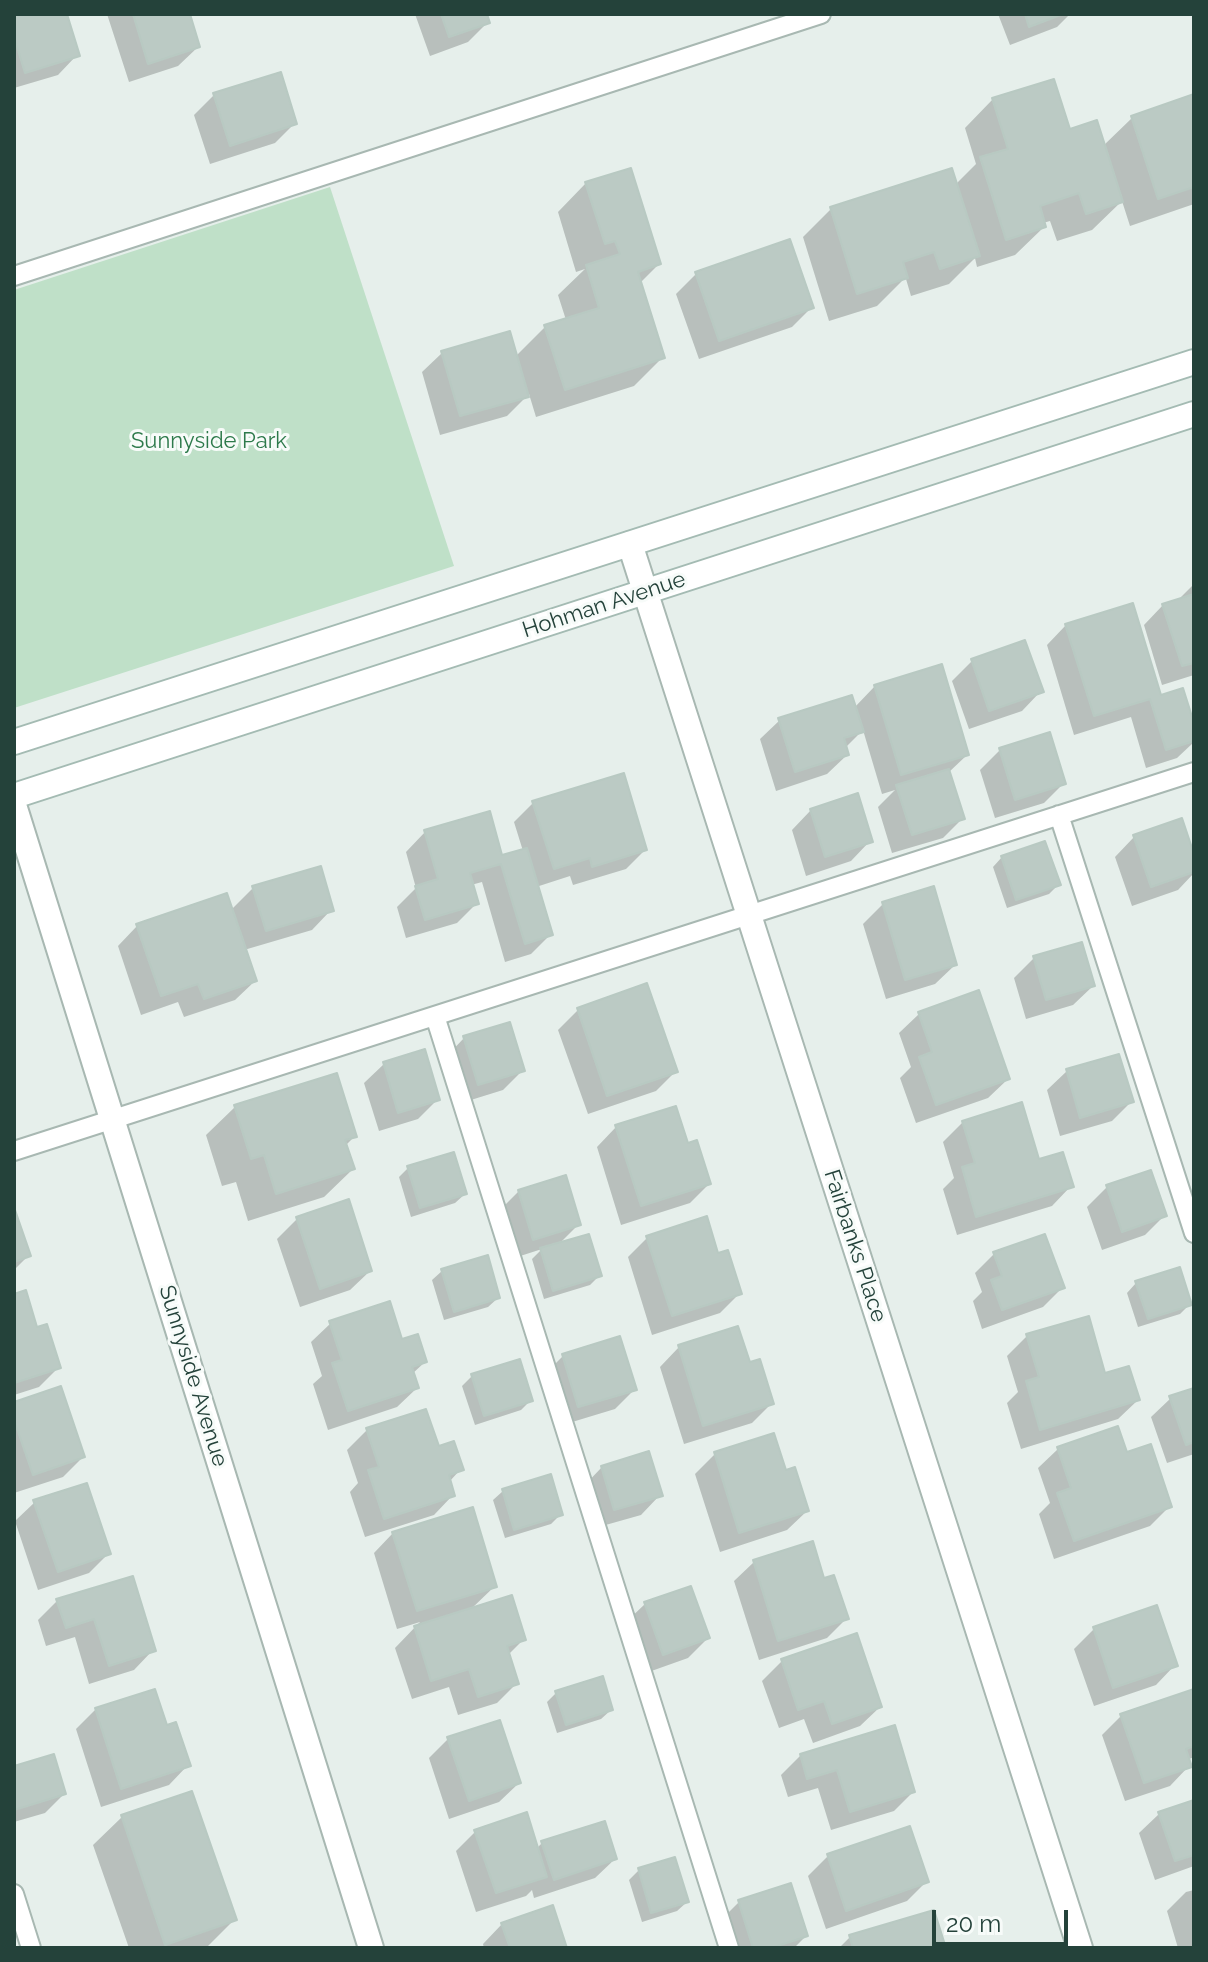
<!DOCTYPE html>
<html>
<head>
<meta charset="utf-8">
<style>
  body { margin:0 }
  #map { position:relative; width:1208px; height:1962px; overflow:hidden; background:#e6efeb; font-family:Raleway,sans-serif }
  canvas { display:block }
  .frame { position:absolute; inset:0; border:16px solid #24423a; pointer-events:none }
  .scale { position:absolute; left:932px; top:1910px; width:136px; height:36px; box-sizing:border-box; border:4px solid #24423a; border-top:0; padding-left:10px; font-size:24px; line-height:28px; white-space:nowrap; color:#24423a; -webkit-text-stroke:6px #f7fbf9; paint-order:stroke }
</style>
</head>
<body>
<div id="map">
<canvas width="1208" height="1962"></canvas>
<div class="frame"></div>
<div class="scale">20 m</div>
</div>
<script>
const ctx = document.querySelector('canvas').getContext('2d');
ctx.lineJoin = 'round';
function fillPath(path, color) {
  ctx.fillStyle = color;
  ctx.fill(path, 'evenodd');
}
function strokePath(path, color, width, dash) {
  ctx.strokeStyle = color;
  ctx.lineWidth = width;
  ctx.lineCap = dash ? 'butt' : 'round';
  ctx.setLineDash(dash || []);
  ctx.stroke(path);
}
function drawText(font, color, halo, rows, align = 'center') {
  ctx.font = font + ' Raleway,sans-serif';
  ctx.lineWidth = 6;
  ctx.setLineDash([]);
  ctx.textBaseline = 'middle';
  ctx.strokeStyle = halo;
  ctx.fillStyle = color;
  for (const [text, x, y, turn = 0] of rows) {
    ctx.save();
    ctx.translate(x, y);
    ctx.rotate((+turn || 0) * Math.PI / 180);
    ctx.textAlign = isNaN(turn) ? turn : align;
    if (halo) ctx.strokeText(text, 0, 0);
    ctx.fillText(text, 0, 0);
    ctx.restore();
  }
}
const green = new Path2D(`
  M330,187L454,566L14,708V290Z`);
const shadow = new Path2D(`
  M14,14H65L77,55L58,75L14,88Z
  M107,14H188L198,47L178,66L129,82Z
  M415,14H485L488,22L468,42L430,56Z
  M998,14H1070L1057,27L1010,45Z
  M280,74L295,123L275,143L210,164L194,115L214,95Z
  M1194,96V204L1130,226L1122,201L1092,230L1057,241L1050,221L1043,223L1044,227L1015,255L977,267L975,258L949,284L911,296L906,279L903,280L877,306L829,321L803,237L831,209L955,185L976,164L965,128L993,99L1103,146L1132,118Z
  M586,183L659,264L640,283L662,358L634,386L536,417L529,394L507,416L440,435L422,372L442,353L515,357L545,327L566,320L558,295L585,269L576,272L558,212Z
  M696,274L812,307L792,327L699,359L676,294Z
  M1194,584V675L1162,685L1144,625L1163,605L1181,600V597Z
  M1066,625L1160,698L1194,730V742L1177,758L1146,768L1131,717L1074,735L1047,645Z
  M1024,642L1041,691L1022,711L969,729L952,681L972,661Z
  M875,686L967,755L948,773L962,819L943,838L892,853L878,807L895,790L882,794L863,730L845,748L847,755L827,774L776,791L760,739L780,720L854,708Z
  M1000,750L1064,783L1044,803L995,818L980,770Z
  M533,803L645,850L626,869L573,885L570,876L536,887L550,935L531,954L505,962L482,882L471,885L477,903L457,923L406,938L397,907L416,888L406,852L425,832L501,857L523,851L514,822Z
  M811,810L870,841L851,861L806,876L792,830Z
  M1134,837L1194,860V873L1178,890L1132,906L1115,857Z
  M1002,857L1058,885L1049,894L1007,908L993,867Z
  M253,888L331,910L312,930L244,950L255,981L235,1000L184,1017L178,1002L141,1015L118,946L137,926L231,910Z
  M883,904L955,965L935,984L886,999L863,924Z
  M1034,958L1093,986L1073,1005L1026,1019L1014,978Z
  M646,986L676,1071L656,1091L588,1114L558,1030L578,1010Z
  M919,1014L1008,1079L988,1098L916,1123L900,1078L911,1067L899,1033Z
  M464,1038L522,1071L503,1090L458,1104L445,1058Z
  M384,1064L438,1099L418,1119L379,1131L364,1083Z
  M1067,1071L1131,1102L1112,1121L1060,1136L1047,1090Z
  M235,1107L355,1136L345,1146L353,1169L324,1197L248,1221L236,1182L222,1186L206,1135Z
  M963,1122L1038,1162L1071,1186L1052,1206L957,1235L943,1189L954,1178L943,1142Z
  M616,1127L686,1145L709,1184L690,1203L621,1225L597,1147Z
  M408,1168L465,1194L455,1203L411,1217L399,1177Z
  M1107,1187L1164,1216L1145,1235L1102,1250L1087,1207Z
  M519,1191L579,1224L558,1245L599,1276L590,1285L544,1299L532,1259L542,1249L514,1258L499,1211Z
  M14,1213L28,1256L14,1270Z
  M297,1219L370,1271L350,1290L300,1307L277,1239Z
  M648,1237L717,1256L739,1294L720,1313L652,1335L628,1257Z
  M994,1254L1062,1288L1043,1307L982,1329L973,1301L982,1292L975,1273Z
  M442,1271L498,1298L488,1307L444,1320L432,1280Z
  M1136,1283L1190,1304L1180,1314L1138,1327L1127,1293Z
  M14,1296L58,1368L39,1387L14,1395Z
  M1087,1318L1104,1375L1138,1400L1118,1419L1021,1449L1007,1403L1018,1392L1007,1356L1027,1336Z
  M331,1323L401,1341L425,1362L412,1374L417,1388L397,1407L328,1430L313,1384L322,1376L311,1342Z
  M679,1347L749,1365L772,1403L752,1423L684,1444L660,1367Z
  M564,1355L635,1389L615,1409L559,1426L544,1375Z
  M472,1376L531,1400L521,1410L475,1425L462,1386Z
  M1194,1390V1454L1167,1463L1151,1417L1171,1398Z
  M14,1404L83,1457L63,1477L14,1493Z
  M367,1430L437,1449L461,1469L449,1482L453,1495L434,1515L365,1537L350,1492L358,1483L347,1450Z
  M1058,1449L1126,1455L1170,1506L1150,1526L1054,1559L1039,1514L1050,1503L1038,1468Z
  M715,1454L785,1472L807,1511L787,1530L720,1552L695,1474Z
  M602,1467L660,1495L641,1515L595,1528L583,1487Z
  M503,1491L560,1515L551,1524L505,1538L493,1500Z
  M35,1502L108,1554L89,1573L38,1590L15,1521Z
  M393,1533L495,1586L470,1610L524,1639L508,1655L517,1683L497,1703L458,1715L449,1687L412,1699L395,1648L420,1622L397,1629L374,1553Z
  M754,1562L823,1581L847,1618L827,1638L759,1660L734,1581Z
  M131,1578L153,1650L134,1670L89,1684L75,1637L46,1646L38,1620L57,1601Z
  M645,1604L708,1638L688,1658L643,1674L625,1623Z
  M1094,1629L1175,1665L1156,1685L1094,1706L1074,1649Z
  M782,1661L880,1707L860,1726L813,1743L804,1719L779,1728L762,1681Z
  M1194,1691V1757L1187,1760L1189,1766L1170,1786L1125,1801L1102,1735L1121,1716Z
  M556,1693L611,1710L601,1719L557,1733L547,1702Z
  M96,1709L166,1727L188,1765L169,1785L101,1807L76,1729Z
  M448,1739L519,1783L499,1802L449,1819L429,1758Z
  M801,1755L913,1792L894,1811L831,1830L818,1788L788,1797L781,1775Z
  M14,1768L64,1794L45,1813L14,1822Z
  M1194,1802V1866L1155,1880L1139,1833L1159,1814Z
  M122,1817L234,1920L206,1948H129L93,1845Z
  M475,1832L536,1849L542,1843L615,1859L595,1878L534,1898L532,1890L526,1896L476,1912L456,1851Z
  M828,1856L926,1882L907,1901L826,1929L808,1876Z
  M639,1870L687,1902L677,1911L642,1922L629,1880Z
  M1194,1890V1948H1178L1167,1911L1186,1892Z
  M739,1902L806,1936L794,1948H728L720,1921Z
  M502,1924L565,1948H484L483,1944Z
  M850,1937L944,1948H839Z`);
const building = new Path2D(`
  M14,14H67L80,56L25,73L14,37Z
  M133,14H190L200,47L148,64Z
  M441,14H487L490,23L449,37Z
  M1025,14H1063L1029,27Z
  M281,72L297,124L230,146L213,93Z
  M1054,79L1070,129L1097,120L1123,202L1086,214L1079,193L1040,206L1046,227L1006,240L980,157L1008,149L992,98Z
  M1194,94V187L1158,199L1131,116Z
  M631,168L661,264L638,272L665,358L565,390L544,325L599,308L586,265L620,254L615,241L605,244L585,182Z
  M952,168L980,256L940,269L934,252L903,262L908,278L857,294L830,207Z
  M790,239L814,308L719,341L695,272Z
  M510,331L529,397L460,416L441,351Z
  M1194,594V663L1182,666L1162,604Z
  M1133,603L1161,695L1183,688L1194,723V741L1166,750L1150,699L1094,716L1065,624Z
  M1025,640L1044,692L989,711L971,659Z
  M942,664L969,755L901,775L874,685Z
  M852,695L864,732L844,738L849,755L795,772L778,718Z
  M1050,732L1066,784L1015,800L999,748Z
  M949,769L965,819L912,835L896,785Z
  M624,773L647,850L592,867L590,858L554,869L532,801Z
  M858,793L873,842L825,857L810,809Z
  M490,811L502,855L527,848L553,935L525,944L501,864L470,873L479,904L425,920L415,886L438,879L424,830Z
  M1182,818L1194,854V872L1151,887L1133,835Z
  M1045,841L1061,885L1016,900L1001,856Z
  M321,866L334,911L266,931L252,886Z
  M934,886L957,965L905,980L882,902Z
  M227,893L257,981L204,999L198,984L161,996L136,924Z
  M1082,942L1095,986L1046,1000L1033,956Z
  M647,983L678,1072L607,1096L577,1008Z
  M979,990L1010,1079L936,1105L919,1057L932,1052L918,1012Z
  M510,1022L525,1071L478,1085L463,1036Z
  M425,1049L440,1100L398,1113L383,1062Z
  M1119,1054L1134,1102L1080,1118L1066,1069Z
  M337,1073L357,1137L345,1140L355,1169L276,1194L264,1155L251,1159L234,1105Z
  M1022,1102L1039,1159L1063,1152L1074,1187L976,1217L962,1167L975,1163L962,1121Z
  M676,1106L688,1143L697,1140L711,1184L641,1206L615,1125Z
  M454,1152L467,1194L420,1208L407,1166Z
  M1151,1170L1167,1216L1122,1232L1106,1185Z
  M566,1175L581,1225L533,1240L518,1190Z
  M349,1199L372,1271L320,1289L296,1217Z
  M14,1207L31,1256L14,1262Z
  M707,1216L718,1253L728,1250L742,1294L672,1316L646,1236Z
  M589,1234L602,1276L553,1291L540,1248Z
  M1045,1234L1065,1288L1002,1310L991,1280L1002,1276L993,1252Z
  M488,1255L500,1298L454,1312L441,1269Z
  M1180,1267L1192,1305L1148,1319L1135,1281Z
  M26,1290L37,1327L47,1324L61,1368L14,1383V1294Z
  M390,1301L402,1339L418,1334L427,1362L412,1367L419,1388L348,1411L332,1363L342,1360L329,1321Z
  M1089,1316L1105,1373L1129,1366L1140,1400L1040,1430L1026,1381L1039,1377L1026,1334Z
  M738,1326L750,1362L760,1359L774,1404L703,1426L678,1345Z
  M620,1336L637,1390L578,1407L562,1354Z
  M520,1359L533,1401L484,1416L471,1374Z
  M61,1386L85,1457L33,1475L14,1420V1402Z
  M1194,1388V1442L1186,1445L1169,1396Z
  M426,1409L439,1446L454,1441L464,1470L449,1475L455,1496L384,1519L368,1470L379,1467L366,1428Z
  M1118,1426L1127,1452L1151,1444L1172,1507L1074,1541L1057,1493L1071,1488L1057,1447Z
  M774,1433L786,1470L795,1467L809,1511L739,1533L714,1452Z
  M649,1451L663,1496L614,1510L601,1466Z
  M551,1474L563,1515L514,1530L502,1489Z
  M87,1483L111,1554L58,1572L33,1500Z
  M473,1507L497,1587L417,1611L392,1532Z
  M813,1541L824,1578L834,1575L849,1619L778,1641L753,1560Z
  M133,1576L156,1651L109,1666L94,1619L66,1628L56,1599Z
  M691,1586L710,1638L663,1655L644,1602Z
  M512,1595L526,1640L507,1646L519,1684L478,1697L469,1669L431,1681L414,1626Z
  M1157,1605L1178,1666L1113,1688L1093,1627Z
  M857,1633L882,1707L832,1724L824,1701L798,1710L781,1659Z
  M603,1676L613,1710L566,1725L555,1691Z
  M155,1689L167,1725L176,1722L191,1766L121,1789L95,1708Z
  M1194,1689V1746L1186,1749L1192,1767L1144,1783L1120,1714Z
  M500,1720L521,1783L469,1801L447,1737Z
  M895,1725L915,1792L850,1812L837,1770L807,1779L800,1754Z
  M54,1754L66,1794L14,1810V1766Z
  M192,1791L237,1920L165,1945L121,1815Z
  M1194,1800V1855L1175,1861L1158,1812Z
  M527,1812L547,1877L496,1893L474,1830Z
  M605,1821L617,1859L554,1880L541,1841Z
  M910,1826L929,1882L846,1911L827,1854Z
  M675,1857L689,1902L651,1913L638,1868Z
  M791,1883L808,1936L771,1948H753L738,1900Z
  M553,1905L567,1948H510L501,1923Z
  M934,1910L946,1948H853L849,1935Z`);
const lane = new Path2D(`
  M14,276L821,14
  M1059,815L1194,1233
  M435,1016L729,1948
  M14,1151L1194,772
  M14,1894L31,1948`);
const street = new Path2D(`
  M630,544L1080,1948
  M14,805L371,1948`);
const secondary = new Path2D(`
  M14,742L1194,362
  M14,796L1194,414`);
const parkNames = [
  ["Sunnyside Park",209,441]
];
const streetNames = [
  ["Hohman Avenue",604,605,-18],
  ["Fairbanks Place",855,1246,72],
  ["Sunnyside Avenue",193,1376,73]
];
fillPath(green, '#bfe0c8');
fillPath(shadow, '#0003');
fillPath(building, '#bbcac4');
strokePath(building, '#b8c9c2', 2);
strokePath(lane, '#a8b8b2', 22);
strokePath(street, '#a8b8b2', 28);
strokePath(secondary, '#a4bbb3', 28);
strokePath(lane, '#fff', 18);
strokePath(street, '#fff', 24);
strokePath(secondary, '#fff', 24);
drawText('22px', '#2d7a4b', '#f7fbf9', parkNames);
drawText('22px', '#24423a', '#f7fbf9', streetNames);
</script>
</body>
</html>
